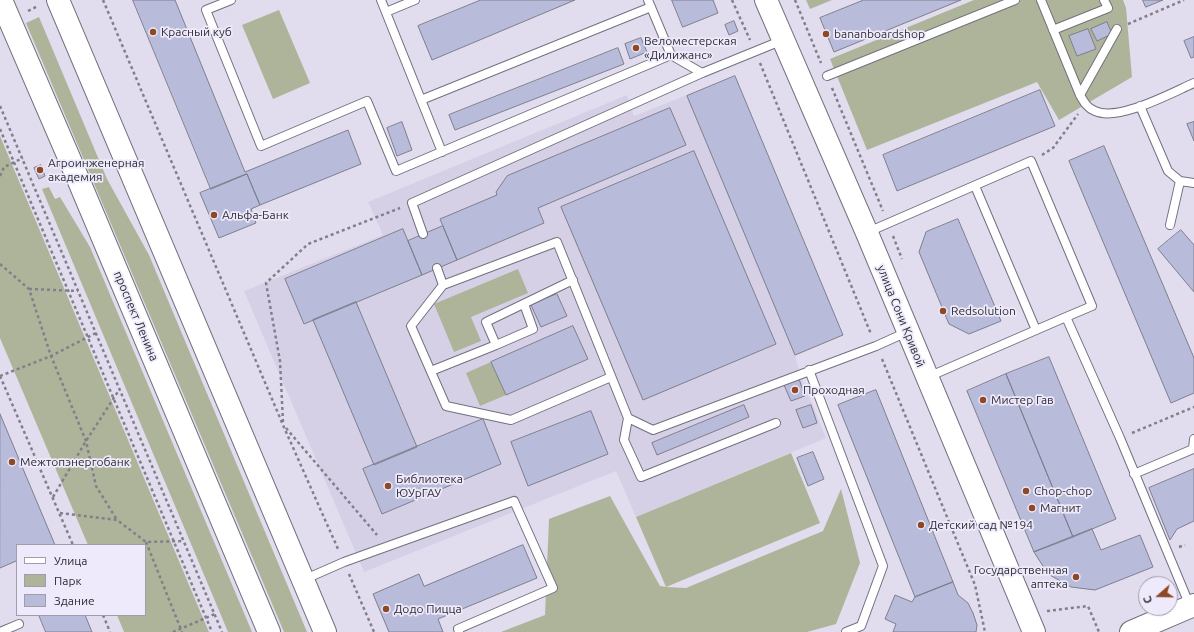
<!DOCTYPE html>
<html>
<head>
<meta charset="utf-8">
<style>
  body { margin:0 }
  #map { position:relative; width:1194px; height:632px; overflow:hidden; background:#e1ddee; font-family:Ubuntu,sans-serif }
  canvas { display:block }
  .legend { position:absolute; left:16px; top:544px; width:130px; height:72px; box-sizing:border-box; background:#eeeafb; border:1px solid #a19eab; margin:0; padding:5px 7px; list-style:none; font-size:12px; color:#2e2d33 }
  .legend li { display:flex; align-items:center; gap:8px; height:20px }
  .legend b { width:20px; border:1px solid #a19eab }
  .north { position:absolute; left:1138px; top:576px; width:40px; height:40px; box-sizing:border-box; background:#eeeafb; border:1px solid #a19eab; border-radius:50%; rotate:250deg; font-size:11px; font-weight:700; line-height:16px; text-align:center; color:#2e2d33 }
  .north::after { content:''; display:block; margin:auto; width:14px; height:18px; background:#8f4825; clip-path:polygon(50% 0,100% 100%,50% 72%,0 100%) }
</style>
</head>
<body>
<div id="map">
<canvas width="1194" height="632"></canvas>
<ul class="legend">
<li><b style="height:5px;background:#fff"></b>Улица</li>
<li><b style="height:11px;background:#aeb499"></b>Парк</li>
<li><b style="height:11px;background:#b8bbd9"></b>Здание</li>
</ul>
<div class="north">С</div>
</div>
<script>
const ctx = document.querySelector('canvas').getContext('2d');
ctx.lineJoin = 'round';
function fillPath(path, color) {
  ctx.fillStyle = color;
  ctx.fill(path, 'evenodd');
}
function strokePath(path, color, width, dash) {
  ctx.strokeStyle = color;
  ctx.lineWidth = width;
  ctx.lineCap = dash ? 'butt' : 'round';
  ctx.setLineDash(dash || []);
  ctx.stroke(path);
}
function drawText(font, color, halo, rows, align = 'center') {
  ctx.font = font + ' Ubuntu,sans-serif';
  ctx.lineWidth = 3.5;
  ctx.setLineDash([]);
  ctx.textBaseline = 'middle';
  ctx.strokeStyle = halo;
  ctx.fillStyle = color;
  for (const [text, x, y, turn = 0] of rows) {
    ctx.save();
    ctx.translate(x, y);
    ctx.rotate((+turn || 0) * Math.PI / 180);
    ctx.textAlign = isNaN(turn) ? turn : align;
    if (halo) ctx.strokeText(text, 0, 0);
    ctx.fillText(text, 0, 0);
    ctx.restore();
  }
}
const built = new Path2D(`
  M735,76L843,335L795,356L800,374L826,438L636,517L616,471L364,572L244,291L383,235L368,202L627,95L634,116Z`);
const green = new Path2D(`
  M806,0H832L810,9Z
  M974,0H1123L1126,8L1132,77L1059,120L1037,82L867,150L830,59Z
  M279,10L310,83L273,99L242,25Z
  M39,17L107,179L149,255L307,632H284L26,23Z
  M0,136L200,611L209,632H124L117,615H145V545H88L0,338Z
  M49,187L55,199L60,197L90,247L252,632H228L42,189Z
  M518,269L528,293L471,317L481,341L454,352L434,304Z
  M491,362L506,395L480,406L466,373Z
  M791,453L820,523L666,587L686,588L823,531L841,489L860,563L836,624L807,632H501L545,615L549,519L610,496L660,586L666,587L636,517Z`);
const building = new Path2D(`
  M133,0H175L245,172L348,130L361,164L260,205L247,174L211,189Z
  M481,0H575L432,60L418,26Z
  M672,0H713L718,13L683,27Z
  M864,0H961L834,52L820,18Z
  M1143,0H1163L1146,7Z
  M734,21L738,31L729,35L725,25Z
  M1107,22L1112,34L1097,41L1091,29Z
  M1088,29L1096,49L1077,56L1069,36Z
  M1194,37V57L1191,58L1184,41Z
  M641,38L647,52L630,59L625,44Z
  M618,48L624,64L455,130L449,115Z
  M735,76L843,335L795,355L687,96Z
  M1040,90L1055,126L897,191L883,155Z
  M670,108L686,145L538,208L544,223L457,260L440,219L497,195L496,192L507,176Z
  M402,122L412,150L397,156L387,128Z
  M1194,122V141L1187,124Z
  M1104,146L1194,358V393L1171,403L1069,161Z
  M694,151L776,344L643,400L561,207Z
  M41,165L45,176L39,179L34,168Z
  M247,174L260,205L251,209L256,223L219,238L200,193Z
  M958,219L1001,321L969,334L949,324L919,252L926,232Z
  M443,226L457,260L422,275L408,241Z
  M403,229L422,275L304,324L285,279Z
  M1181,230L1194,245V292L1158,249Z
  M557,294L567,316L541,327L531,305Z
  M356,302L417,447L374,465L313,320Z
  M573,326L588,359L506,395L491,362Z
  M1049,357L1116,519L1073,537L1006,374Z
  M1006,374L1073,537L1034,552L967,391Z
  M799,379L805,396L791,401L784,385Z
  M876,390L953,582L915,597L838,405Z
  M744,405L749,417L657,455L652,443Z
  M811,405L817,423L803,428L796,410Z
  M591,411L608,454L528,486L511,442Z
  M0,414L55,545H17V564L16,561L0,568Z
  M483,419L501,464L382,514L363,469Z
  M813,452L824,479L808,486L797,458Z
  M1194,469V521L1177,529L1170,540L1149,488Z
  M1092,529L1101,550L1140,535L1153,567L1095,590L1071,587L1048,574L1034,552Z
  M523,545L537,578L438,619L443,632H389L373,594L419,574L424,586Z
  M953,582L958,595L968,603L973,613L977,625L976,632H893L896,624L885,619L895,595L912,602L915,597Z
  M39,615H85L92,632H46Z`);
const path = new Path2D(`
  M103,0L283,425L338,549
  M732,0L750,40
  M795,0L821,63
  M28,11L38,6
  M1128,24L1184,0
  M760,63L871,334
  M832,88L883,211
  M0,106L222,632
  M0,129L212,632
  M1042,155L1053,148L1078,114
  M0,176L4,167L23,158
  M893,236L902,259
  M0,264L29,289L51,356L86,441L96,486L117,520
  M29,289L78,291
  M882,359L975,585L985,632
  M0,376L73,545
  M0,376L51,356L96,333
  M283,422L280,361L266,283L308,244L400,208
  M286,428L377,535
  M1132,433L1194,407
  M53,497L86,441L119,390
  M60,513L117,520L146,542L184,541
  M146,542L182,632
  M1179,547L1185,545
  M349,574L374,632
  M1047,611L1088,606L1099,632
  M103,615L110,632
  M173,632L215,614`);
const lane = new Path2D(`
  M231,0L206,10L261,146L367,101L396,171L671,55L702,73
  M381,0L442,152
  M648,0L671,55
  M1041,0L1080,95C1084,102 1087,108 1095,111C1118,122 1171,93 1194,83
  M386,12L415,0
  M1053,30L1108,8L1104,0
  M827,76L1015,0
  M1080,95L1117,29
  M421,100L651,7
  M1140,106L1168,171L1180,181L1194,183
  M975,186L1036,330
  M1170,225L1180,181
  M868,232L1031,161L1092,306L1066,317L1120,438L1190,606
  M423,234L412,203L702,73L783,40
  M437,268L443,285L411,326L446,406L511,420L611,377
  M443,285L557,242L628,418L653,430L876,346L907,332
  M496,345L533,329L524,304
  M809,370L883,566L861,626L846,632
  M431,371L496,345L486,322L573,280
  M928,377L1066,317
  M628,418L624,440L641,477L776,423
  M1134,474L1193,449L1194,439
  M303,580L344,562L514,501L553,588L458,629L459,632
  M0,632L19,624`);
const secondary = new Path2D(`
  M1,0L70,160L269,632
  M58,0L325,632
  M766,0L867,233L1034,632
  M1131,632L1194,605`);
const markers = [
  [153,32,4,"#8f4825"],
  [826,34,4,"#8f4825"],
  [636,48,4,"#8f4825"],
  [40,170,4,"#8f4825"],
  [214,215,4,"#8f4825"],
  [943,311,4,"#8f4825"],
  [795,390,4,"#8f4825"],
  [983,400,4,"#8f4825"],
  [12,462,4,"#8f4825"],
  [388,486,4,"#8f4825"],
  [1026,491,4,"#8f4825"],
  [1032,508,4,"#8f4825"],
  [921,525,4,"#8f4825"],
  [1076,577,4,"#8f4825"],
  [386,609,4,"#8f4825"]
];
const poiNames = [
  ["Красный куб",161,32],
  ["bananboardshop",834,34],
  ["Веломестерская",644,41],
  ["«Дилижанс»",644,55],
  ["Агроинженерная",48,163],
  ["академия",48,177],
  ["Альфа-Банк",222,215],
  ["Redsolution",951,311],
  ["Проходная",803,390],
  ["Мистер Гав",991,400],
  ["Межтопэнергобанк",20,462],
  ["Библиотека",396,479],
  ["ЮУрГАУ",396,493],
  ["Chop-chop",1034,491],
  ["Магнит",1040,508],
  ["Детский сад №194",929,525],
  ["Государственная",1068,570,"right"],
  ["аптека",1068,584,"right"],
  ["Додо Пицца",394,609]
];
const streetNames = [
  ["проспект Ленина",136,316,67],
  ["улица Сони Кривой",901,316,68]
];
fillPath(built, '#d6d0e7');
fillPath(green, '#aeb499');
fillPath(building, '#b8bbd9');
strokePath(building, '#7e7f8e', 1);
strokePath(lane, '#73707e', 10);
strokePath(secondary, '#73707e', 24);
strokePath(path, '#827f8b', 2.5, [3, 3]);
strokePath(lane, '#fff', 8);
strokePath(secondary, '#fff', 22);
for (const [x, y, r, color] of markers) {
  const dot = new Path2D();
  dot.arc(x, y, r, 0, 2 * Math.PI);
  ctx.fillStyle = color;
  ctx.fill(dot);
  strokePath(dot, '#eeeafb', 1.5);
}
drawText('12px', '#2e2d33', '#eeeafb', poiNames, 'left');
drawText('12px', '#2e2d33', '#eeeafb', streetNames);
</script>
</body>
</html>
